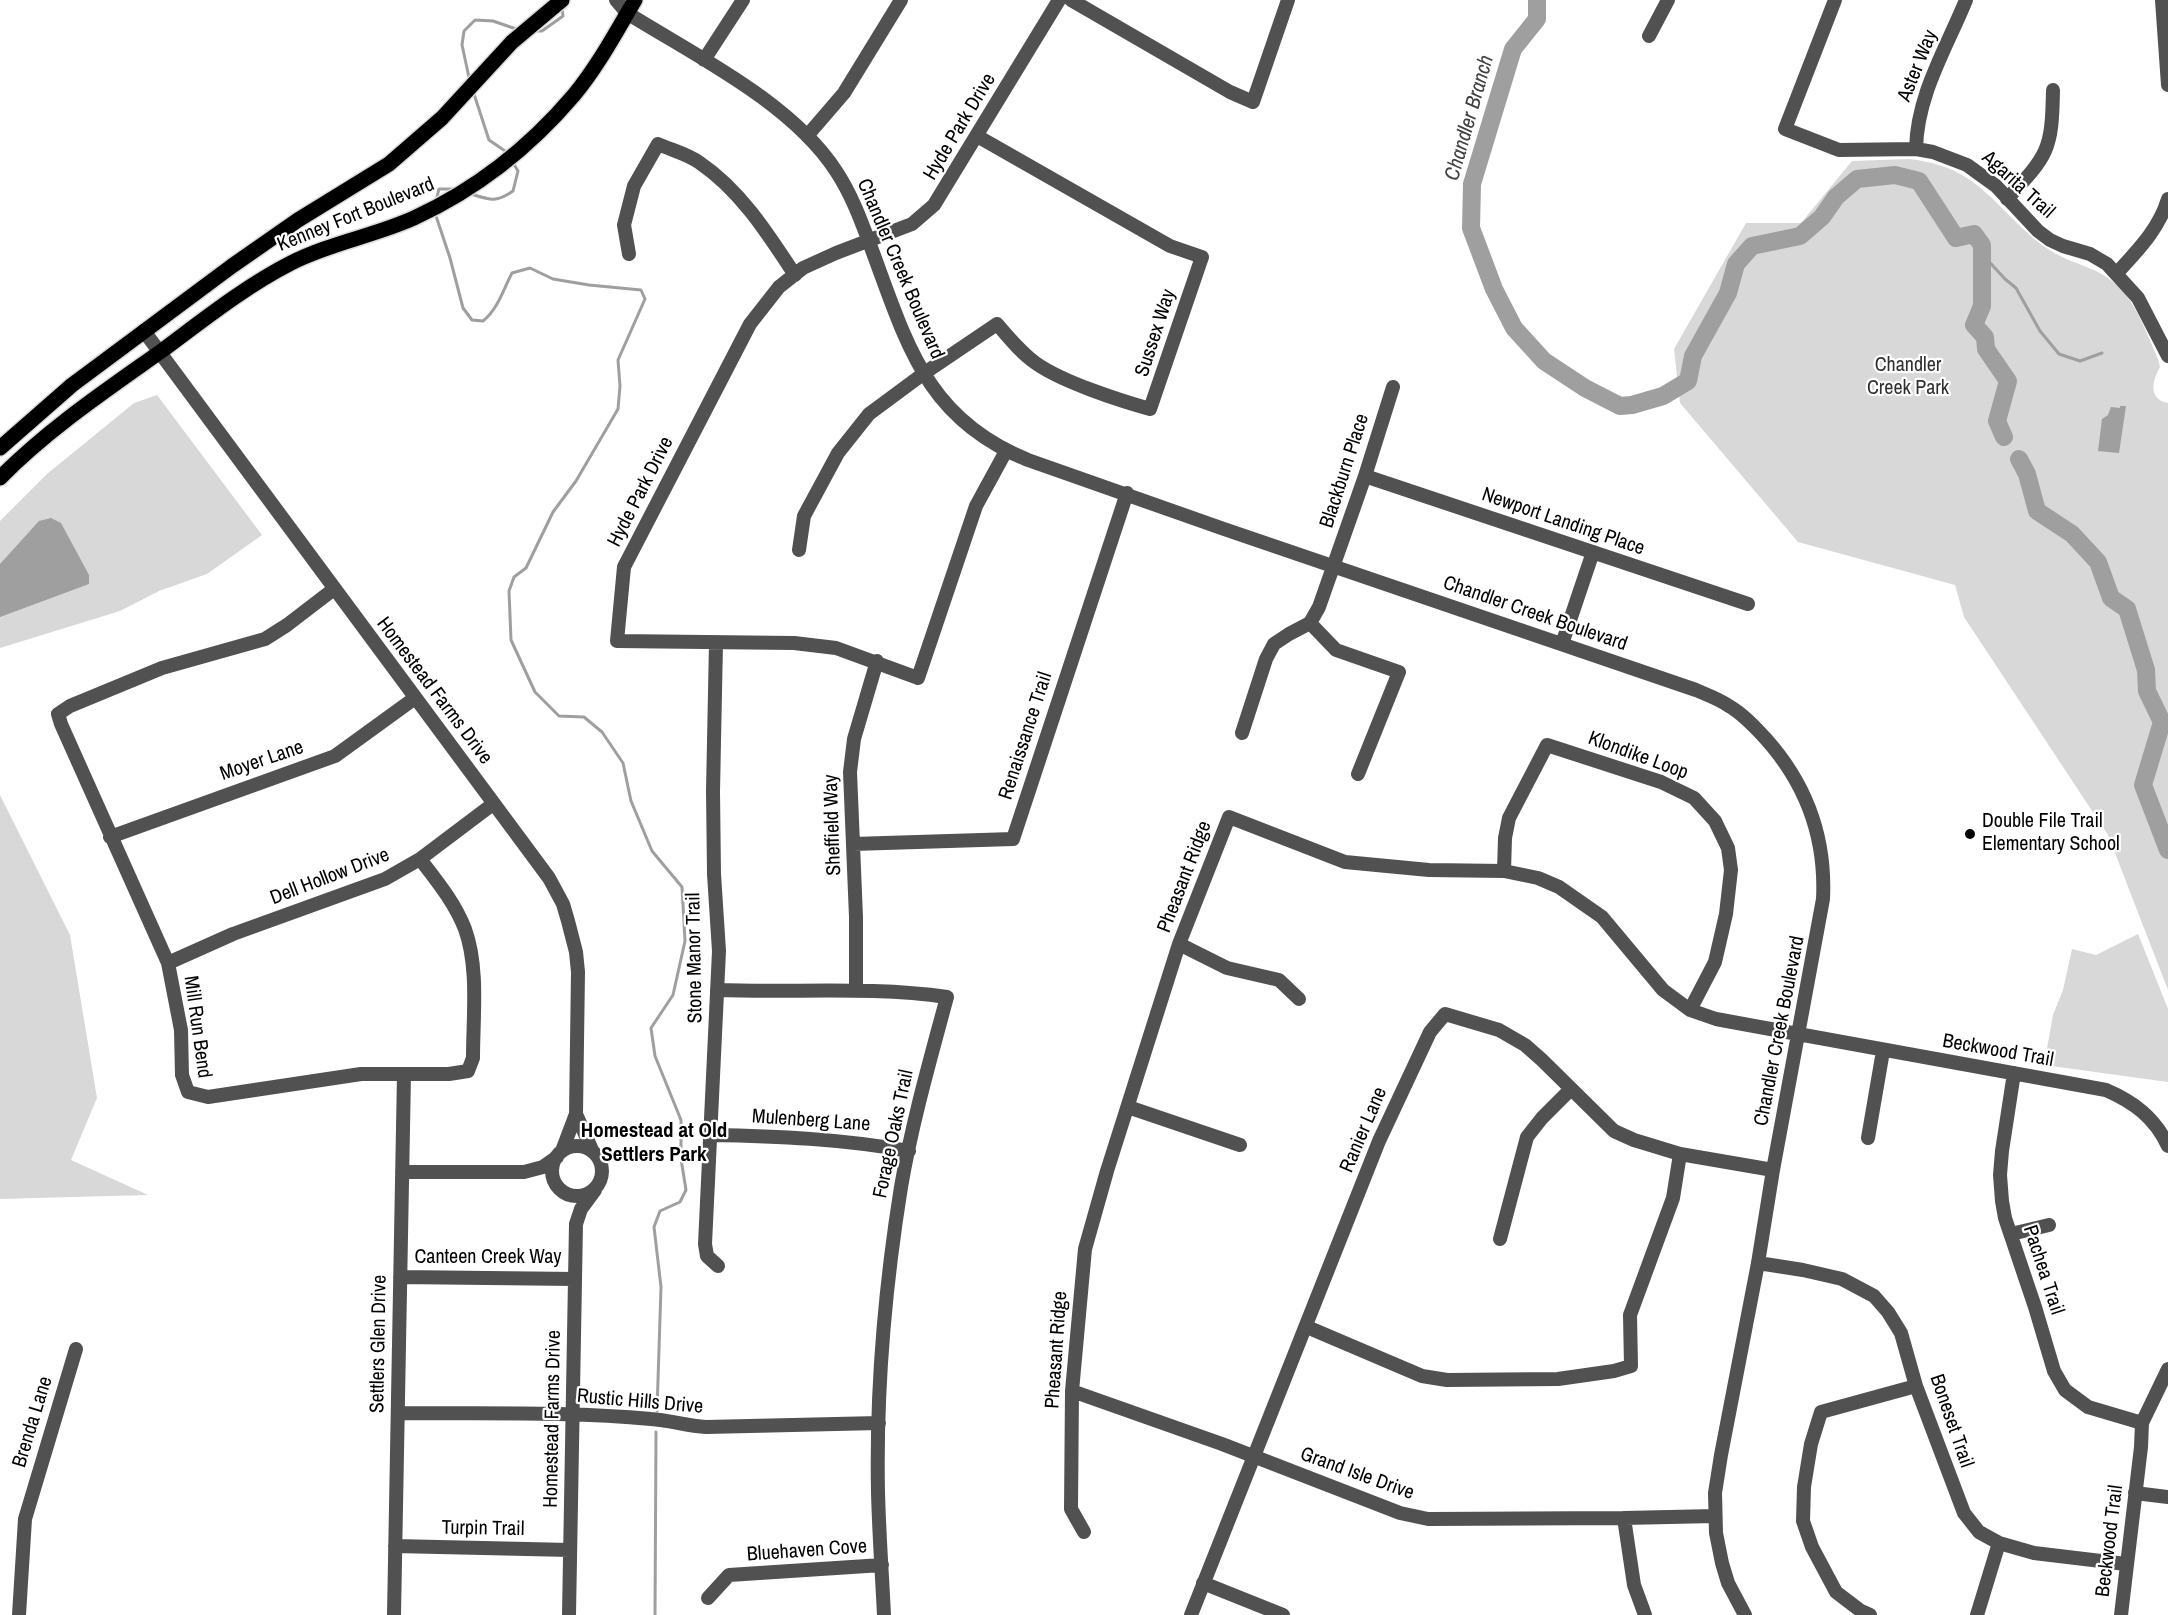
<!DOCTYPE html>
<html>
<head>
<meta charset="utf-8">
<style>
  body { margin:0 }
  canvas { display:block; background:#fff }
</style>
</head>
<body>
<canvas width="2168" height="1615"></canvas>
<script>
const ctx = document.querySelector('canvas').getContext('2d');
ctx.lineJoin = 'round';
function fillPath(path, color) {
  ctx.fillStyle = color;
  ctx.fill(path, 'evenodd');
}
function strokePath(path, color, width, dash) {
  ctx.strokeStyle = color;
  ctx.lineWidth = width;
  ctx.lineCap = dash ? 'butt' : 'round';
  ctx.setLineDash(dash || []);
  ctx.stroke(path);
}
function drawText(font, color, halo, rows, align = 'center') {
  ctx.font = font + ' "Archivo Narrow",sans-serif';
  ctx.lineWidth = 4.5;
  ctx.setLineDash([]);
  ctx.textBaseline = 'middle';
  ctx.strokeStyle = halo;
  ctx.fillStyle = color;
  for (const [text, x, y, turn = 0] of rows) {
    ctx.save();
    ctx.translate(x, y);
    ctx.rotate((+turn || 0) * Math.PI / 180);
    ctx.textAlign = isNaN(turn) ? turn : align;
    if (halo) ctx.strokeText(text, 0, 0);
    ctx.fillText(text, 0, 0);
    ctx.restore();
  }
}
const green = new Path2D(`
  M1909,159C1962,165 1980,186 2016,222C2027,233 2038,243 2051,251C2079,268 2102,266 2125,294C2139,311 2149,339 2158,359L2160,367C2152,381 2148,399 2168,403V990L2108,835L1964,617L1955,585L1798,542L1680,403L1674,349L1746,223H1801L1852,161Z
  M157,395L262,535L207,574L159,591L120,611L0,648V521L47,474L134,403Z
  M0,795L70,935L97,1098L71,1160L148,1195L0,1199Z
  M2138,934L2168,1009V1082L2044,1065L2053,1015L2063,990L2072,949L2096,955Z`);
const water = new Path2D(`
  M2120,406H2126L2119,453L2098,451L2102,419L2108,415L2111,407L2120,408Z
  M51,518L61,523L89,575V584L0,617V564L39,521Z`);
const stream = new Path2D(`
  M534,31H542L563,16L562,8
  M470,82L462,45L464,31L475,20L493,21L519,30
  M473,91L489,140L508,153
  M471,194C490,200 496,203 513,191L518,171L512,161
  M436,201L439,189H456
  M435,213L450,258L463,308L472,320L483,321C498,309 503,290 512,273L530,268L553,279L589,285L641,290L645,299L618,360L620,386L618,409L576,481L553,512L526,568L514,577L509,591L511,640L535,692L559,716L584,717L602,732L623,763L631,801L652,851L682,887L685,941L673,995L651,1028L655,1056L681,1120V1159L686,1190L680,1202L660,1211L654,1227L661,1287L657,1411
  M1982,254L2005,279L2016,288L2040,331L2059,354L2080,361L2102,353
  M655,1615L656,1432`);
const river = new Path2D(`
  M1537,0V19L1513,49L1472,184L1471,228L1494,289L1514,328L1544,361L1585,388L1620,406L1632,405L1663,396L1688,381L1693,356L1728,293L1736,264L1752,246L1800,236L1822,217L1836,197L1857,179L1895,175L1919,181L1956,238L1974,234L1982,245V306L1974,325L1985,337L1986,349L2008,381L1997,421L2004,437
  M2019,459L2027,474L2037,511L2072,534L2098,562L2111,598L2127,609L2146,670L2147,691L2162,722L2143,785L2168,850`);
const minor = new Path2D(`
  M616,0L627,13C696,56 792,103 836,171C852,195 862,223 872,250C907,344 926,419 1028,460L1224,529L1696,690C1707,695 1719,699 1729,706C1743,714 1755,727 1766,739C1807,785 1826,838 1823,899L1773,1170L1758,1263L1721,1455L1715,1493L1716,1533L1722,1563L1728,1583L1745,1615
  M1071,0L1230,92L1253,102L1288,0
  M1835,0L1785,129L1839,150L1916,149L1933,152L1967,165L1996,186L2038,231L2050,240L2063,246L2090,254L2107,264L2138,298L2168,356
  M2162,0L2168,85
  M1649,36L1668,0
  M704,60L743,0
  M807,136L844,93L901,0
  M1916,149C1917,95 1946,49 1966,0
  M2007,199C2048,155 2052,151 2053,90
  M629,254L624,225L634,186L658,144C671,150 688,154 700,163C741,191 768,234 795,275
  M2117,273C2138,250 2159,229 2168,199
  M144,331L549,878L563,904L568,921L576,952L578,972L576,1114L562,1151
  M1006,451L976,506L918,678L836,648L794,643L617,641L624,567L750,324L779,287L803,268L836,253L912,224L934,205L1059,0
  M1365,476L1748,604
  M799,550L804,516L838,453L869,414L923,374L997,324C1009,338 1022,354 1037,364C1063,382 1118,400 1150,409L1202,257L1170,246L977,136
  M334,589L287,625L265,639L162,668L70,706L58,714L61,724L168,963L181,1030L182,1075L188,1092L208,1097L361,1074H449L468,1071L473,1058C473,1016 479,968 465,929C455,903 437,881 420,859
  M1310,623L1336,650L1399,672L1358,774
  M716,643L713,791L714,874L719,951L705,1244L707,1256L718,1266
  M1562,644L1593,552
  M1242,733L1266,659L1274,644L1289,634L1310,623L1319,607L1365,476L1393,387
  M110,837L335,756L415,698
  M853,844L1013,839L1127,493
  M1504,871L1505,838L1509,818L1547,745L1661,782L1694,798L1715,821L1728,848L1731,870L1726,914L1715,962L1690,1010
  M1179,944L1227,968L1279,980L1299,999
  M168,963L233,934L385,879L420,859L493,804
  M717,990C794,993 871,986 947,997C930,1060 912,1123 901,1187C885,1287 876,1391 878,1492C879,1533 882,1574 884,1615
  M856,990V917L850,772L854,739L877,661
  M2014,1073L2002,1151L2000,1175L2002,1201L2005,1218L2035,1307L2054,1371L2065,1390L2088,1407L2142,1423
  M1128,1107L1240,1145
  M576,1114L593,1152
  M711,1135C777,1136 843,1139 909,1151
  M1868,1138L1883,1051
  M552 1171a25 25 0 1 1 50 0a25 25 0 1 1-50 0Z
  M402,1172H524L543,1167L557,1157
  M2011,1234L2049,1225
  M1500,1239L1527,1137L1542,1118L1571,1089
  M1758,1263L1803,1270L1842,1279L1874,1296L1888,1312L1901,1333L1916,1386L1964,1513L1979,1532L1999,1543L2034,1553L2126,1564
  M400,1277L575,1279
  M1307,1327L1422,1376L1447,1380L1558,1379L1614,1371L1631,1366L1630,1315L1673,1198L1680,1154
  M1072,1391L1222,1444L1400,1513L1428,1519L1624,1518L1715,1516
  M398,1413C482,1414 567,1411 651,1419C669,1420 687,1426 706,1427L879,1423
  M2135,1493L2168,1497
  M1624,1518L1634,1585L1645,1615
  M1084,1532L1071,1509L1072,1391L1085,1249L1107,1171L1179,944L1229,817L1345,862L1429,870L1504,871L1538,878L1559,887L1602,917L1663,990L1690,1010L1716,1019L1754,1026L2106,1090C2134,1102 2155,1118 2168,1146
  M395,1546L570,1550
  M1203,1583L1283,1615
  M708,1598L729,1575L882,1565
  M19,1615L25,1519L76,1349
  M394,1615L404,1074
  M569,1615L576,1224L581,1209L595,1190
  M1191,1615L1379,1141L1430,1032L1445,1014L1499,1030L1525,1045L1542,1060L1614,1131L1634,1140L1680,1154L1773,1170
  M1870,1615L1861,1611L1836,1592L1812,1547L1803,1521L1804,1487L1811,1444L1821,1412L1916,1386
  M1977,1615L1999,1543
  M2121,1615L2141,1447L2142,1423L2168,1369`);
const major = new Path2D(`
  M0,448L72,385L232,266L298,220L389,164L442,118L512,42L562,0
  M0,478C47,430 105,391 160,352C202,321 244,287 291,263C330,243 374,236 414,218C477,189 529,148 574,95C598,66 616,32 635,0`);
const markers = [
  [1970,834,6,"#000"]
];
const streetNames = [
  ["Aster Way",1918,66,-68],
  ["Hyde Park Drive",960,127,-59],
  ["Agarita Trail",2018,185,42],
  ["Kenney Fort Boulevard",356,215,-22],
  ["Chandler Creek Boulevard",900,269,67],
  ["Sussex Way",1156,333,-72],
  ["Blackburn Place",1345,471,-72],
  ["Hyde Park Drive",641,492,-63],
  ["Newport Landing Place",1563,522,19],
  ["Chandler Creek Boulevard",1535,614,19],
  ["Homestead Farms Drive",434,691,53],
  ["Renaissance Trail",1026,736,-72],
  ["Klondike Loop",1638,756,20],
  ["Moyer Lane",262,761,-19],
  ["Sheffield Way",833,825,-92],
  ["Dell Hollow Drive",330,877,-21],
  ["Pheasant Ridge",1185,877,-69],
  ["Stone Manor Trail",695,958,-91],
  ["Mill Run Bend",197,1027,82],
  ["Chandler Creek Boulevard",1780,1031,-79],
  ["Beckwood Trail",1998,1051,10],
  ["Mulenberg Lane",811,1121,4],
  ["Ranier Lane",1364,1130,-67],
  ["Forage Oaks Trail",894,1134,-78],
  ["Canteen Creek Way",488,1258],
  ["Pachea Trail",2043,1270,72],
  ["Settlers Glen Drive",379,1344,-89],
  ["Pheasant Ridge",1057,1350,-86],
  ["Rustic Hills Drive",640,1402,5],
  ["Homestead Farms Drive",553,1419,-89],
  ["Boneset Trail",1951,1421,71],
  ["Brenda Lane",33,1422,-73],
  ["Grand Isle Drive",1357,1474,20],
  ["Turpin Trail",483,1529,1],
  ["Beckwood Trail",2110,1541,-83],
  ["Bluehaven Cove",807,1551,-4]
];
const parkNames = [
  ["Chandler",1908,366],
  ["Creek Park",1908,389]
];
const poiNames = [
  ["Double File Trail",1982,822],
  ["Elementary School",1982,845]
];
const waterNames = [
  ["Chandler Branch",1470,118,-74]
];
const neighbourhoodNames = [
  ["Homestead at Old",654,1131],
  ["Settlers Park",654,1155]
];
fillPath(green, '#d8d8d8');
fillPath(water, '#9f9f9f');
strokePath(stream, '#9f9f9f', 3);
strokePath(river, '#9f9f9f', 18);
strokePath(major, '#dbdbdb', 18);
strokePath(minor, '#515151', 14);
strokePath(major, '#000', 15);
for (const [x, y, r, color] of markers) {
  const dot = new Path2D();
  dot.arc(x, y, r, 0, 2 * Math.PI);
  ctx.fillStyle = color;
  ctx.fill(dot);
  strokePath(dot, '#fff', 2);
}
drawText('20px', '#000', '#fff', streetNames);
drawText('20px', '#2f2f2f', '#fff', parkNames);
drawText('20px', '#000', '#fff', poiNames, 'left');
drawText('italic 21px', '#404040', '#fff', waterNames);
drawText('bold 21px', '#000', '#fff', neighbourhoodNames);
</script>
</body>
</html>
